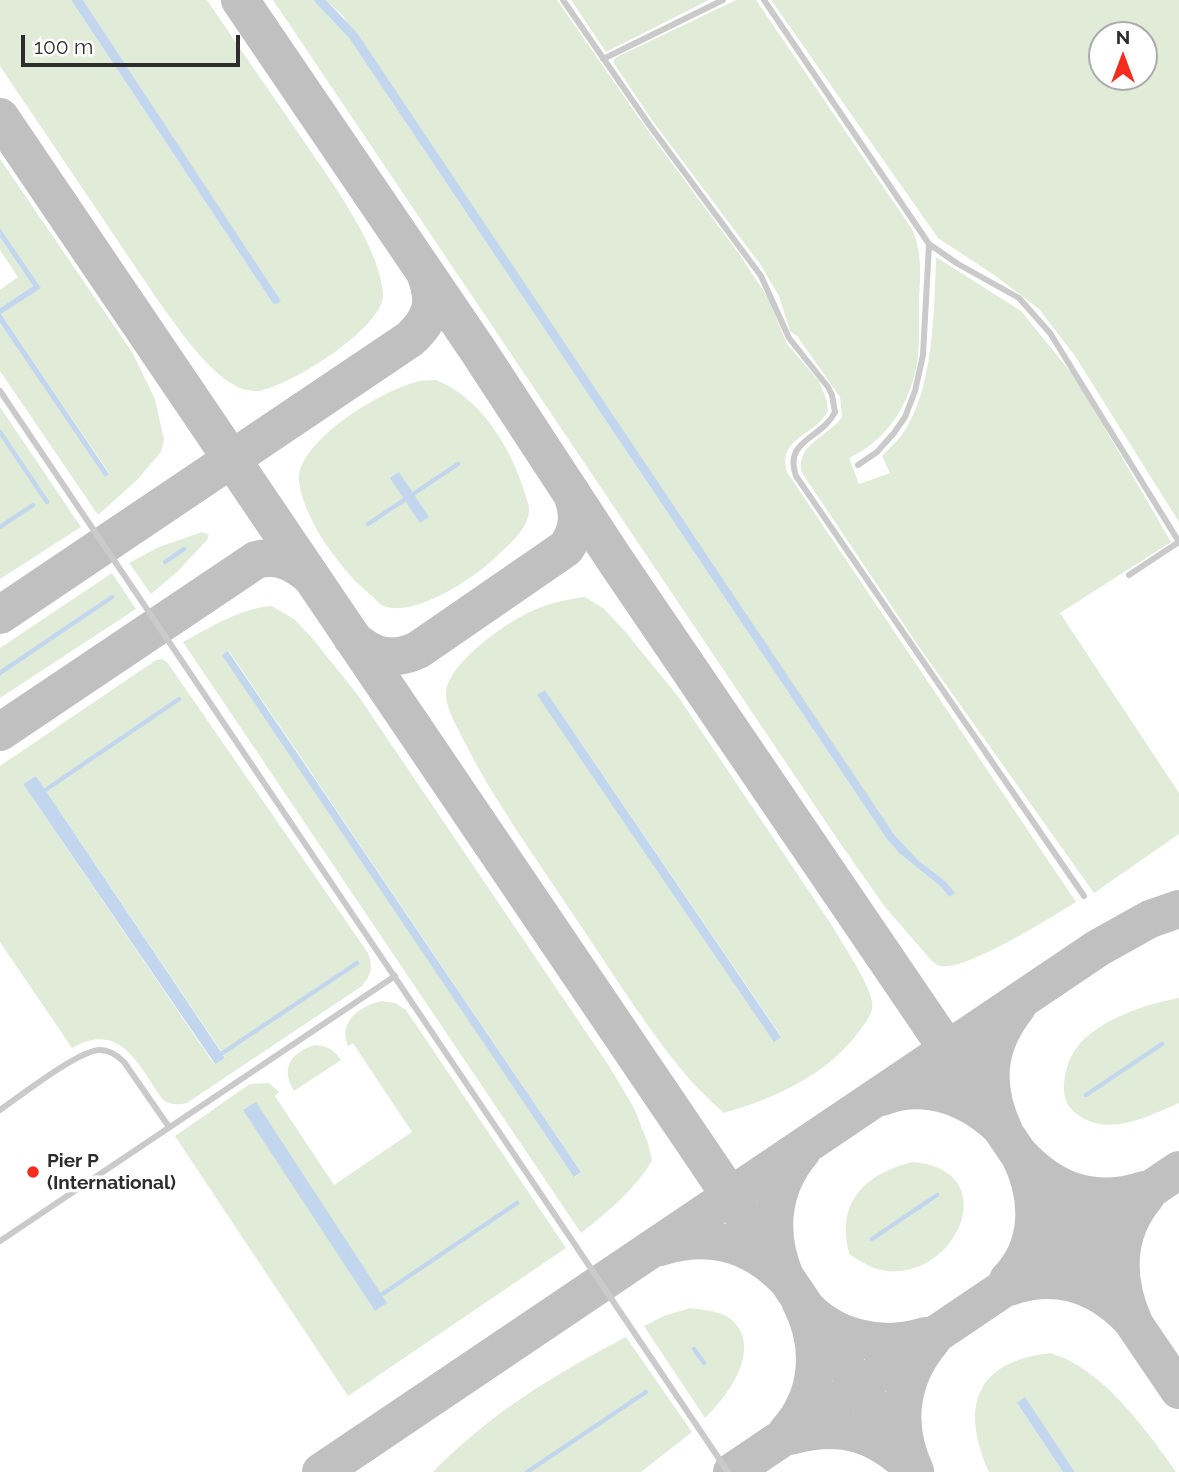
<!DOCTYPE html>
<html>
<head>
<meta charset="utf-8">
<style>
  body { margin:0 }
  #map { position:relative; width:1179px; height:1472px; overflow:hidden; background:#fff; font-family:Raleway,sans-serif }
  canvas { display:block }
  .north { position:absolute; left:1088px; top:21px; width:70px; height:70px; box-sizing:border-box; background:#fff; border:2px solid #ababab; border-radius:50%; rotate:0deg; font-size:19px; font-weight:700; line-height:28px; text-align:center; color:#2d2d2d }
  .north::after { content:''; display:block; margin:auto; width:24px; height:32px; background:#f52b1d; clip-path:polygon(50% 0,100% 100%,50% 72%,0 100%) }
  .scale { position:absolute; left:21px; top:35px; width:219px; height:32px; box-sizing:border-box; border:4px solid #2d2d2d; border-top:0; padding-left:9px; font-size:21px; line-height:24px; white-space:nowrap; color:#2d2d2d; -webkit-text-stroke:5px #fff; paint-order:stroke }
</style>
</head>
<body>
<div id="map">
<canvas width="1179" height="1472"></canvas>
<div class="north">N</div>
<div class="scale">100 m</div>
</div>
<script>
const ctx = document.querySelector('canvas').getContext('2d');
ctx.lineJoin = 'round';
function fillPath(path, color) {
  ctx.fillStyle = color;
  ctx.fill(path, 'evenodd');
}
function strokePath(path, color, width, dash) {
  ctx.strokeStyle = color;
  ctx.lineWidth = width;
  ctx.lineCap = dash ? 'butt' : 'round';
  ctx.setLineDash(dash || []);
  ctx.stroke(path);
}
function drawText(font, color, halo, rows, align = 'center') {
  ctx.font = font + ' Raleway,sans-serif';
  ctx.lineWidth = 7;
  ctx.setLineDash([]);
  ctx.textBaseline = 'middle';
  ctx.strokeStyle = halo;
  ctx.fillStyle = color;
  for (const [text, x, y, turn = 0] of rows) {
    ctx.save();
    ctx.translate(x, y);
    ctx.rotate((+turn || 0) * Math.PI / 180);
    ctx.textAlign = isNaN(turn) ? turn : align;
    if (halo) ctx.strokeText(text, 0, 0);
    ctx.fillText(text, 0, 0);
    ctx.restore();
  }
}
const green = new Path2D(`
  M0,0H71L274,305L280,300L83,0H207C237,44 267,88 297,131C324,172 380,244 383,294C385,327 289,387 258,391C253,391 242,390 238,387C207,372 179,329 159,302L0,66Z
  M273,0H313L349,38L886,838L899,853L940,886L949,897L945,881L919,861L893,835L343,16L326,0H557L646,128L742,258L768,298L787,344L819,381L827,401L828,411C816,435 777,438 787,472L1076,902C1053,916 965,972 940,966C937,965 934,962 931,960L885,907L840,843Z
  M571,0H709L606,52Z
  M736,0H756L912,229C923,253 920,277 919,303C919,320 920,339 918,356C913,399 889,440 849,458L859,484L890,473L882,456C888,449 896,443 901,436C934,391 934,311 936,257L1021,311L1077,380L1171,542L1060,613L1179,793V834L1094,893L919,647L802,473C794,445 829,436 842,417L840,397L797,336L790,331L779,296L760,264L654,123L613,62L615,58Z
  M771,0H1179V522L1075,356L1039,309L997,277L938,238ZM1102,35H1144V77H1102Z
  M0,159L132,352L155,399L164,440L161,452L137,480L98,515L0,371V323L105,476L109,473L1,314L40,287L0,228Z
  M0,237L33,286L0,308V290L18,277L0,250Z
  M436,380C481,398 512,449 525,494C526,498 529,504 529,509C530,527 509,545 497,556C476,577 415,618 384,606C380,605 375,599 372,596C343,573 303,520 299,481C296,441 385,388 420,381C425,380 431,380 436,380Z
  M0,407L81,527L0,579Z
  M202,532L209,535L207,540L177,572L151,594L129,563L159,547Z
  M112,573L136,609L0,698V648Z
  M585,597L603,608L623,629L677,695L829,921C839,938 870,984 872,1002C874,1013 866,1022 860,1030C828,1075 775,1098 724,1113C708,1099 694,1085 680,1068C639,1017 605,961 568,907C532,852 493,799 464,741C458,728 447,711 446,696C444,665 508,621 534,610C551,603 567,599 585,597ZM545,690L781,1036V1037L538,695Z
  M272,606L295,620L312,638L357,694L609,1066L634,1108L648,1143L652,1161C634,1190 608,1212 581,1233L183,642C211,627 241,608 272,606ZM229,651L581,1172L575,1177L223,655Z
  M162,659L167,662L368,953C373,968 372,974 362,986L187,1103C178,1105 171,1105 163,1100C138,1065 121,1020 72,1048L0,942V766L156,660ZM36,776L225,1057V1058L214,1064L23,784Z
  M1179,998V1103C1149,1116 1107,1138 1077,1114C1069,1108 1065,1102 1064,1092C1063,1077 1068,1058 1078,1046C1100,1019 1146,1004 1179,998Z
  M382,1001L395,1003L406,1010L566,1248L348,1396L175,1136L250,1084L269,1083L279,1092L275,1096L334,1185L412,1132L353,1043L348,1046C337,1022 361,1005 382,1001Z
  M314,1045C327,1046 334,1049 341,1060L294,1091C281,1069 289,1054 314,1045Z
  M913,1162C1012,1171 949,1293 874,1268C866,1265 857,1259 850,1255C834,1203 866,1173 913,1162Z
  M690,1308C703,1310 723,1311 733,1321C762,1350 728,1396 705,1418L644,1326L664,1316Z
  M626,1337L692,1432L641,1472H433C489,1414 555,1374 626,1337Z
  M1050,1353C1101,1367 1146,1429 1176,1472H1075L1025,1398L1017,1403L1063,1472H989C960,1406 975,1362 1050,1353Z`);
const water = new Path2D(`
  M71,0H83L281,301L274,305Z
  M313,0H326L357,33L895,836L919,861L945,881L955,893L949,897L940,886L899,853L886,838L349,38Z
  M0,228L41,288L1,314L109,474L105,477L0,323V308L33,286L0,237Z
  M399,472L429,517L420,523L390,478Z
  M228,651L581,1172L574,1177L222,655Z
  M545,690L781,1037L774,1042L537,695Z
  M36,776L225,1058L215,1064L23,784Z
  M256,1102L387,1303L375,1311L243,1110Z
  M1025,1397L1075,1472H1063L1017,1403Z`);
const stream = new Path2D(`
  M0,432L47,502
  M368,524L458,464
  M0,527L33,505
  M165,562L184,549
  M0,673L112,597
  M41,793L179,699
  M218,1056L357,963
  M1086,1095L1162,1044
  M872,1239L937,1195
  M378,1297L517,1203
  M694,1349L704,1363
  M527,1472L646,1392`);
const taxiway = new Path2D(`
  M240,0L477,349L615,560L1179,1390
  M0,117L859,1386L915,1472
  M0,615L410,339C433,318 436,301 425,273
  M352,638C373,657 392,662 418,650L566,548C579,530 580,513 571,492
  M0,732L256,560C277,554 294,562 310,576
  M882,1097C926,1079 973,1099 1004,1131C983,1086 986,1046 1017,1007
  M660,1247C709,1232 750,1242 786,1279C767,1235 770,1189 802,1151
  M1008,1280C1042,1245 1040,1195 1019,1154C1054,1192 1094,1206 1144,1190
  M1009,1287C1058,1270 1100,1285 1134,1323C1115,1280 1114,1234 1146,1196
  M787,1432C820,1395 823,1345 800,1301C831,1339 881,1350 926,1336
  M790,1436C842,1422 877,1432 915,1471C894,1426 899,1379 932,1340
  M321,1472L1098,948L1150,919L1179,909
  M732,1472L1179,1170`);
const lane = new Path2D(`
  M563,0L650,126L761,276L789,338L828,387L832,395L835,412C822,439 783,440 796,476L1084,896
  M764,0L929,244L923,355L915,391L905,417L894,433L877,452L858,465
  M603,59L723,0
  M929,244L958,264L1019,298L1050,333L1179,542L1129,575
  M0,391L728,1472
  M0,1110C20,1096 79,1050 100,1050C110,1050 117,1055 124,1062L169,1127
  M0,1241L395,976`);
const markers = [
  [33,1172,7,"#f52b1d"]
];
const poiNames = [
  ["Pier P",47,1161],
  ["(International)",47,1183]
];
fillPath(green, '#e0ecd8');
fillPath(water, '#c2d7ee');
strokePath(stream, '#c2d7ee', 4.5);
strokePath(taxiway, '#c0c0c0', 38);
strokePath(lane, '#cacaca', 6);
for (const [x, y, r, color] of markers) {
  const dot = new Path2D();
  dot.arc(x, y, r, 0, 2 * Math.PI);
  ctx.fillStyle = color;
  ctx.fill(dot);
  strokePath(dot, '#fff', 2.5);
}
drawText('bold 19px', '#2d2d2d', '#fff', poiNames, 'left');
</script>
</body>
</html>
